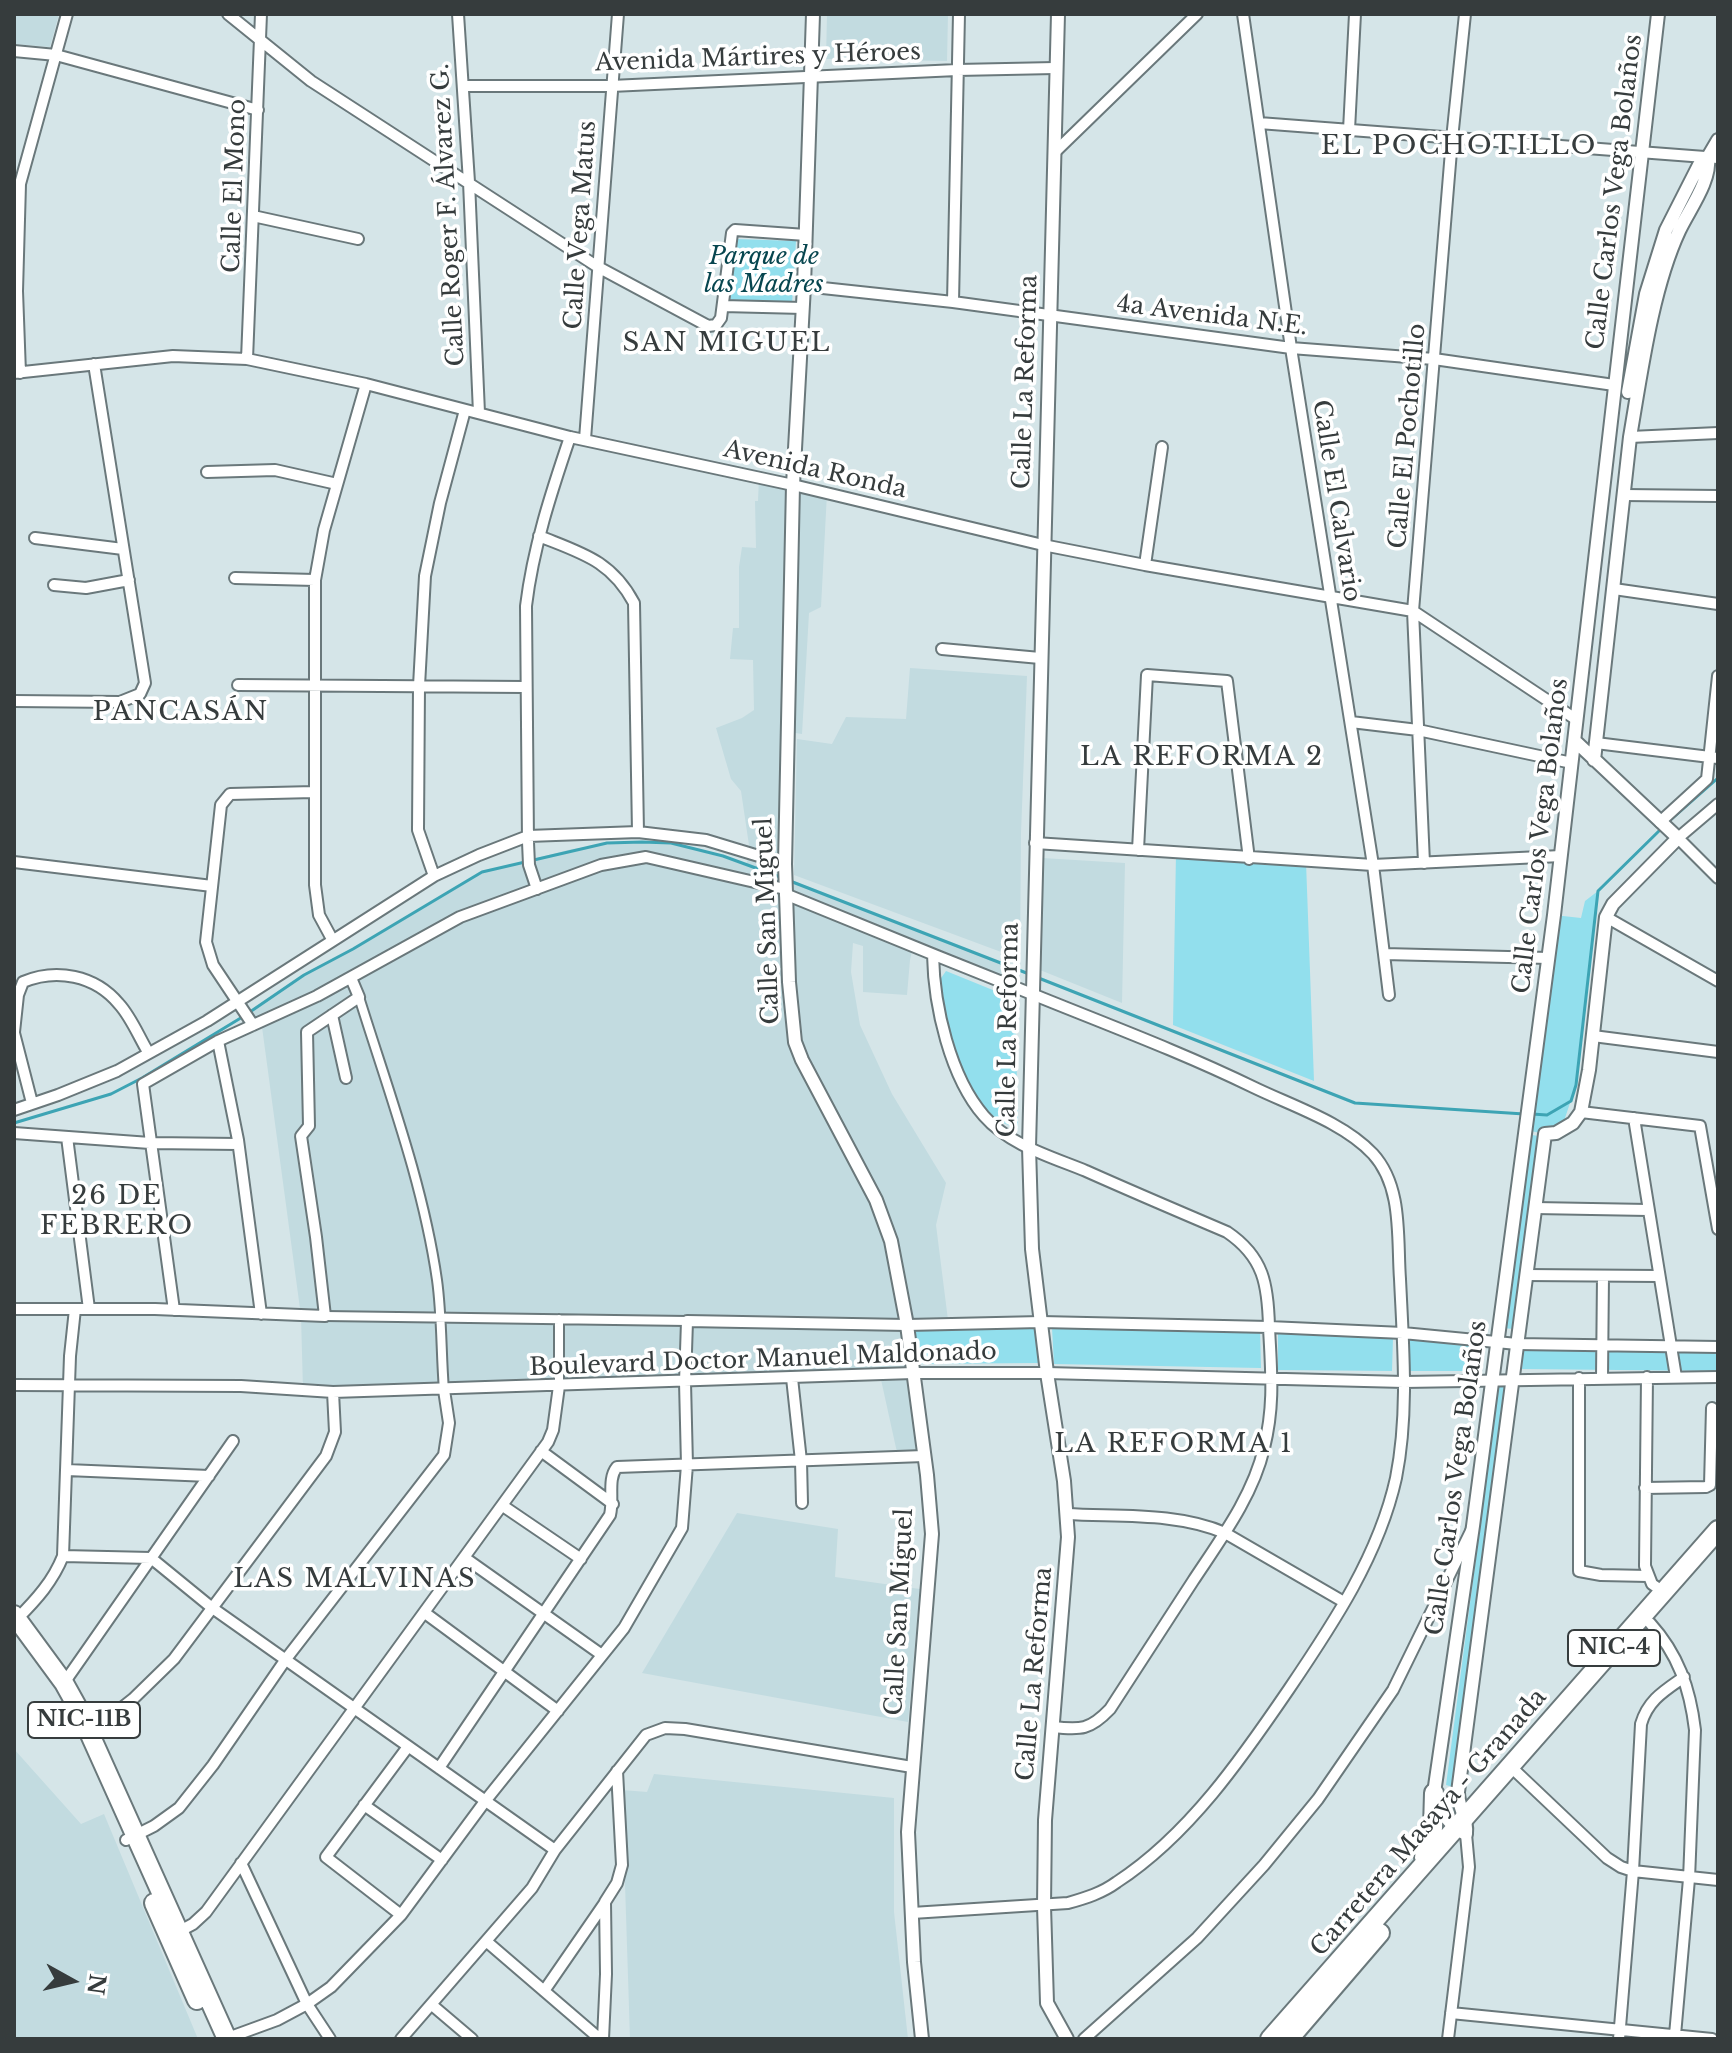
<!DOCTYPE html>
<html>
<head>
<meta charset="utf-8">
<style>
  body { margin:0 }
  #map { position:relative; width:1732px; height:2053px; overflow:hidden; background:#d5e5e8; font-family:"Libre Baskerville",serif }
  canvas { display:block }
  .frame { position:absolute; inset:0; border:16px solid #363c3d; pointer-events:none }
  .north { position:absolute; left:32px; top:1941px; width:80px; height:80px; -webkit-text-stroke:6px #fff; paint-order:stroke; rotate:98deg; font-size:22px; font-weight:700; line-height:32px; text-align:center; color:#363c3d }
  .north::after { content:''; display:block; margin:auto; width:28px; height:36px; background:#363c3d; clip-path:polygon(50% 0,100% 100%,50% 72%,0 100%) }
</style>
</head>
<body>
<div id="map">
<canvas width="1732" height="2053"></canvas>
<div class="frame"></div>
<div class="north">N</div>
</div>
<script>
const ctx = document.querySelector('canvas').getContext('2d');
ctx.lineJoin = 'round';
function fillPath(path, color) {
  ctx.fillStyle = color;
  ctx.fill(path, 'evenodd');
}
function strokePath(path, color, width, dash) {
  ctx.strokeStyle = color;
  ctx.lineWidth = width;
  ctx.lineCap = dash ? 'butt' : 'round';
  ctx.setLineDash(dash || []);
  ctx.stroke(path);
}
function drawText(font, color, halo, rows, align = 'center') {
  ctx.font = font + ' "Libre Baskerville",serif';
  ctx.lineWidth = 7;
  ctx.setLineDash([]);
  ctx.textBaseline = 'middle';
  ctx.strokeStyle = halo;
  ctx.fillStyle = color;
  for (const [text, x, y, turn = 0] of rows) {
    ctx.save();
    ctx.translate(x, y);
    ctx.rotate((+turn || 0) * Math.PI / 180);
    ctx.textAlign = isNaN(turn) ? turn : align;
    if (halo) ctx.strokeText(text, 0, 0);
    ctx.fillText(text, 0, 0);
    ctx.restore();
  }
}
const built = new Path2D(`
  M14,14H59L50,47L14,44Z
  M827,14H948L947,61L826,59Z
  M759,477L827,493L821,607L809,613L802,734L789,732L786,878L1017,969V988L913,947L910,960L907,995L863,992V946L853,943L851,972L860,1025L892,1094L946,1183L936,1225L948,1320L908,1324L924,1456L898,1457L880,1375L303,1390L301,1316L262,1027L253,1025L246,1014L304,975L353,949L482,872L572,849L625,842L671,843L746,864L750,852L741,791L731,779L716,728L742,718L754,710L753,660L730,659L733,628H739V567L742,547L756,548L755,501H758Z
  M910,668L1027,676L1021,833L1020,959L794,875L797,739L832,744L846,717L906,719Z
  M1042,858L1125,863L1122,1003L1040,970Z
  M737,1513L838,1529L835,1577L920,1589L908,1722L642,1673Z
  M14,1749L81,1824L104,1814L198,2039H14Z
  M654,1774L894,1798V1912L908,2039H630L622,1790L647,1792Z`);
const green = new Path2D(`
  M736,239L796,241L792,304L730,301Z
  M1176,853L1306,862L1314,1081L1173,1025Z
  M1598,891L1576,1085L1563,1124L1545,1134L1526,1130L1554,915L1581,918L1585,901Z
  M946,971L1015,999L1018,1129L989,1117L970,1087L950,1042L939,981Z
  M1527,1134L1538,1136L1514,1329L1502,1328Z
  M1036,1327L1038,1363L915,1364V1330Z
  M1052,1328L1260,1330L1261,1368L1054,1364Z
  M1278,1332L1393,1338L1392,1371L1278,1370Z
  M1410,1339L1485,1342L1481,1371H1409Z
  M1524,1348L1718,1352V1371L1522,1369Z
  M1499,1384L1509,1385L1453,1787L1446,1785Z`);
const stream = new Path2D(`
  M1667,823L1718,778
  M790,881L1029,974
  M1036,977L1355,1103L1524,1114
  M1532,1114L1547,1115L1571,1101L1576,1085L1598,891L1662,828
  M14,1123L111,1094L142,1078L244,1016L304,975L353,949L482,872L607,843L642,842L671,843L723,856L783,878`);
const pedestrian = new Path2D(`
  M359,997C388,1090 423,1183 437,1280C442,1316 441,1354 444,1390
  M325,1316L687,1321
  M559,1386V1319`);
const minor = new Path2D(`
  M228,14L311,81L598,267L708,326L716,325L721,318L732,233L735,230L806,235
  M458,14L469,182L479,413
  M1243,14L1291,348L1373,865L1389,995
  M14,51L56,55L258,110
  M463,86H611L957,70L1055,68
  M1259,123L1718,158
  M1349,130L1355,14
  M1054,153L1197,14
  M253,216L358,239
  M804,286L953,302L1291,348L1434,359L1614,385
  M953,302L959,14
  M723,306L803,308
  M247,359L261,14
  M14,373L173,356L247,359L366,384L570,437L793,485L1043,545L1145,565L1413,611L1577,720
  M20,373L17,291L20,184L67,14
  M1630,437L1718,433
  M585,439L618,14
  M207,472L275,470L337,484
  M1624,495L1718,496
  M539,536C581,553 611,560 634,603L638,832
  M35,538L123,549
  M1145,565L1162,447
  M235,578L315,580
  M54,585L86,588L129,580
  M1614,589L1718,604
  M942,649L1040,658
  M238,685L525,687
  M14,701L120,702L140,694L145,683L94,364
  M1351,722L1418,730L1572,763
  M1596,743L1718,758
  M1718,804L1678,838L1718,878
  M1660,822L1707,779L1718,676
  M1035,843L1373,865L1561,856
  M1138,850L1147,675L1227,681L1249,859
  M14,862L212,886
  M1424,863L1413,611L1452,139L1465,14
  M434,876L418,830L419,686L425,576L440,503L465,410
  M537,889L529,865L528,842L526,606C533,548 551,493 570,437
  M785,894C866,927 946,960 1027,992C1103,1023 1179,1051 1253,1087C1292,1106 1343,1122 1373,1154C1403,1187 1397,1238 1400,1279C1403,1344 1409,1413 1396,1478C1379,1555 1333,1624 1289,1689C1242,1758 1189,1835 1117,1882C1102,1893 1086,1898 1068,1903L912,1913
  M1606,917L1718,981
  M332,939L319,915L315,885V580L324,530L366,384
  M1384,954L1549,958
  M933,955C934,1006 950,1077 984,1116C1009,1145 1052,1157 1086,1171C1133,1192 1180,1212 1227,1232C1264,1257 1268,1285 1269,1327C1271,1370 1275,1404 1264,1448C1253,1496 1220,1540 1193,1581C1165,1624 1138,1666 1110,1709C1090,1730 1081,1730 1053,1727
  M332,1015L346,1078
  M253,1025L213,965L206,942L221,805L230,794L314,792
  M14,1032L18,995L23,982C56,968 95,975 119,1004C131,1017 139,1037 148,1052
  M14,1033L32,1103
  M1593,1036L1718,1052
  M218,1041L238,1140L261,1314
  M14,1110L58,1095L117,1071L207,1021L434,876L479,855L528,836L638,832L706,840L785,864
  M1581,1112L1700,1126L1718,1229
  M1634,1118L1676,1377
  M14,1133L150,1143L238,1144
  M67,1137L89,1309
  M1535,1208L1648,1210
  M1526,1275L1659,1276
  M14,1309H155L325,1316L316,1237L301,1136L309,1126L307,1032L359,997L351,978
  M174,1310L143,1084L218,1041L317,996L460,917L601,865L646,857L785,889
  M1602,1377L1603,1276
  M1647,1377L1645,1566L1652,1584L1662,1591
  M792,1378L801,1461L802,1503
  M1579,1378V1571L1601,1575L1648,1576
  M14,1385L241,1386L333,1392L913,1373H1047L1404,1382L1718,1377
  M541,1451L613,1504
  M67,1470L209,1476
  M1645,1488L1706,1487L1710,1485L1712,1408
  M503,1506L581,1559
  M1067,1514C1118,1517 1177,1512 1225,1533L1344,1602
  M63,1556L151,1558L211,1607L555,1850
  M465,1558L602,1655
  M425,1613L558,1711
  M17,1619C37,1599 53,1581 63,1556L70,1356L75,1309
  M1650,1623C1678,1654 1690,1688 1695,1730L1689,1879L1675,2035
  M64,1683L233,1441
  M90,1733L133,1699L174,1659L326,1456L335,1432L333,1392
  M1510,1766L1607,1858L1621,1867L1633,1871L1718,1880
  M439,1768L610,1515C614,1499 607,1479 617,1467L924,1456
  M364,1805L442,1860
  M126,1840L154,1826L179,1808L213,1765L286,1659L444,1455L449,1423L444,1390
  M241,1863L307,2004L330,2039
  M401,1915L326,1857L407,1748
  M180,1931L193,1924L206,1912L548,1442L553,1430L559,1386
  M486,1941L600,2039
  M544,1991L604,1904
  M432,2005L472,2039
  M1451,2013L1712,2039
  M225,2039L277,2020L307,2004L331,1987L401,1915L486,1800L624,1628L682,1528L687,1465L685,1382L687,1321L907,1325L1041,1322L1269,1327L1403,1333L1517,1344L1718,1347
  M401,2039L532,1888L555,1850L646,1735L665,1728L685,1729L912,1767
  M603,2039L606,1974L605,1902L617,1883L622,1865L617,1771
  M1084,2039L1197,1938L1264,1865L1318,1799L1393,1690L1471,1531
  M1448,2039L1469,1867L1466,1834
  M1619,2039L1633,1871L1641,1724C1648,1700 1664,1691 1684,1677`);
const tertiary = new Path2D(`
  M813,14L804,286L793,485L785,864L789,982L795,1042L802,1060L876,1200L891,1241L907,1325L927,1475L932,1534L908,1832L914,1962L922,2039
  M1058,14L1029,1147L1032,1249L1047,1373L1064,1481L1068,1537L1045,1820L1044,1906L1047,2003L1067,2039
  M1628,392L1646,294L1666,230L1699,165L1708,157L1718,140
  M1575,741L1678,838L1613,904L1606,917L1589,1070L1581,1112L1573,1123L1556,1133L1545,1134L1458,1792C1458,1808 1468,1818 1466,1834C1449,1827 1440,1810 1434,1793L1473,1526L1554,915L1658,14
  M1594,760L1630,437C1641,373 1652,289 1679,231C1690,208 1711,181 1708,157`);
const trunk = new Path2D(`
  M14,1615L64,1683L79,1710L227,2039
  M1424,1857L1433,1828L1434,1793
  M154,1903L197,2000
  M1270,2039L1718,1530
  M1289,2039L1380,1933`);
const shields = [
  [1614,1648,92],
  [84,1720,112]
];
const shieldNames = [
  ["NIC-4",1614,1648],
  ["NIC-11B",84,1720]
];
const streetNames = [
  ["Avenida Mártires y Héroes",758,58,-2],
  ["Calle El Mono",235,186,-88],
  ["Calle Carlos Vega Bolaños",1615,192,-83],
  ["Calle Roger F. Álvarez G.",449,215,-93],
  ["Calle Vega Matus",581,225,-86],
  ["4a Avenida N.E.",1212,316,7],
  ["Calle La Reforma",1026,382,-88],
  ["Calle El Pochotillo",1408,436,-85],
  ["Avenida Ronda",815,470,13],
  ["Calle El Calvario",1336,501,81],
  ["Calle Carlos Vega Bolaños",1541,836,-83],
  ["Calle San Miguel",768,921,-92],
  ["Calle La Reforma",1009,1030,-89],
  ["Boulevard Doctor Manuel Maldonado",763,1360,-2],
  ["Calle Carlos Vega Bolaños",1457,1478,-82],
  ["Calle San Miguel",900,1612,-87],
  ["Calle La Reforma",1035,1674,-85],
  ["Carretera Masaya - Granada",1429,1823,-49]
];
const parkNames = [
  ["Parque de",764,257],
  ["las Madres",764,285]
];
const neighbourhoodNames = [
  ["EL POCHOTILLO",1459,147],
  ["SAN MIGUEL",727,344],
  ["PANCASÁN",181,713],
  ["LA REFORMA 2",1202,758],
  ["26 DE",117,1197],
  ["FEBRERO",117,1227],
  ["LA REFORMA 1",1174,1445],
  ["LAS MALVINAS",355,1580]
];
fillPath(built, '#c2dbe0');
fillPath(green, '#92dfed');
strokePath(stream, '#3da4b4', 3);
strokePath(pedestrian, '#6a787b', 12);
strokePath(minor, '#6a787b', 14);
strokePath(tertiary, '#6a787b', 16);
strokePath(trunk, '#6a787b', 22);
strokePath(pedestrian, '#fff', 8);
strokePath(minor, '#fff', 10);
strokePath(tertiary, '#fff', 12);
strokePath(trunk, '#fff', 18);
for (const [x, y, w] of shields) {
  const box = new Path2D();
  box.roundRect(x - w / 2, y - 18, w, 36, 6);
  ctx.fillStyle = '#fff';
  ctx.fill(box);
  strokePath(box, '#363c3d', 2);
}
drawText('bold 22px', '#363c3d', null, shieldNames);
drawText('24px', '#363c3d', '#fff', streetNames);
drawText('italic 24px', '#07464f', '#fff', parkNames);
ctx.letterSpacing = '2px';
drawText('26px', '#363c3d', '#fff', neighbourhoodNames);
ctx.letterSpacing = '0px';
</script>
</body>
</html>
